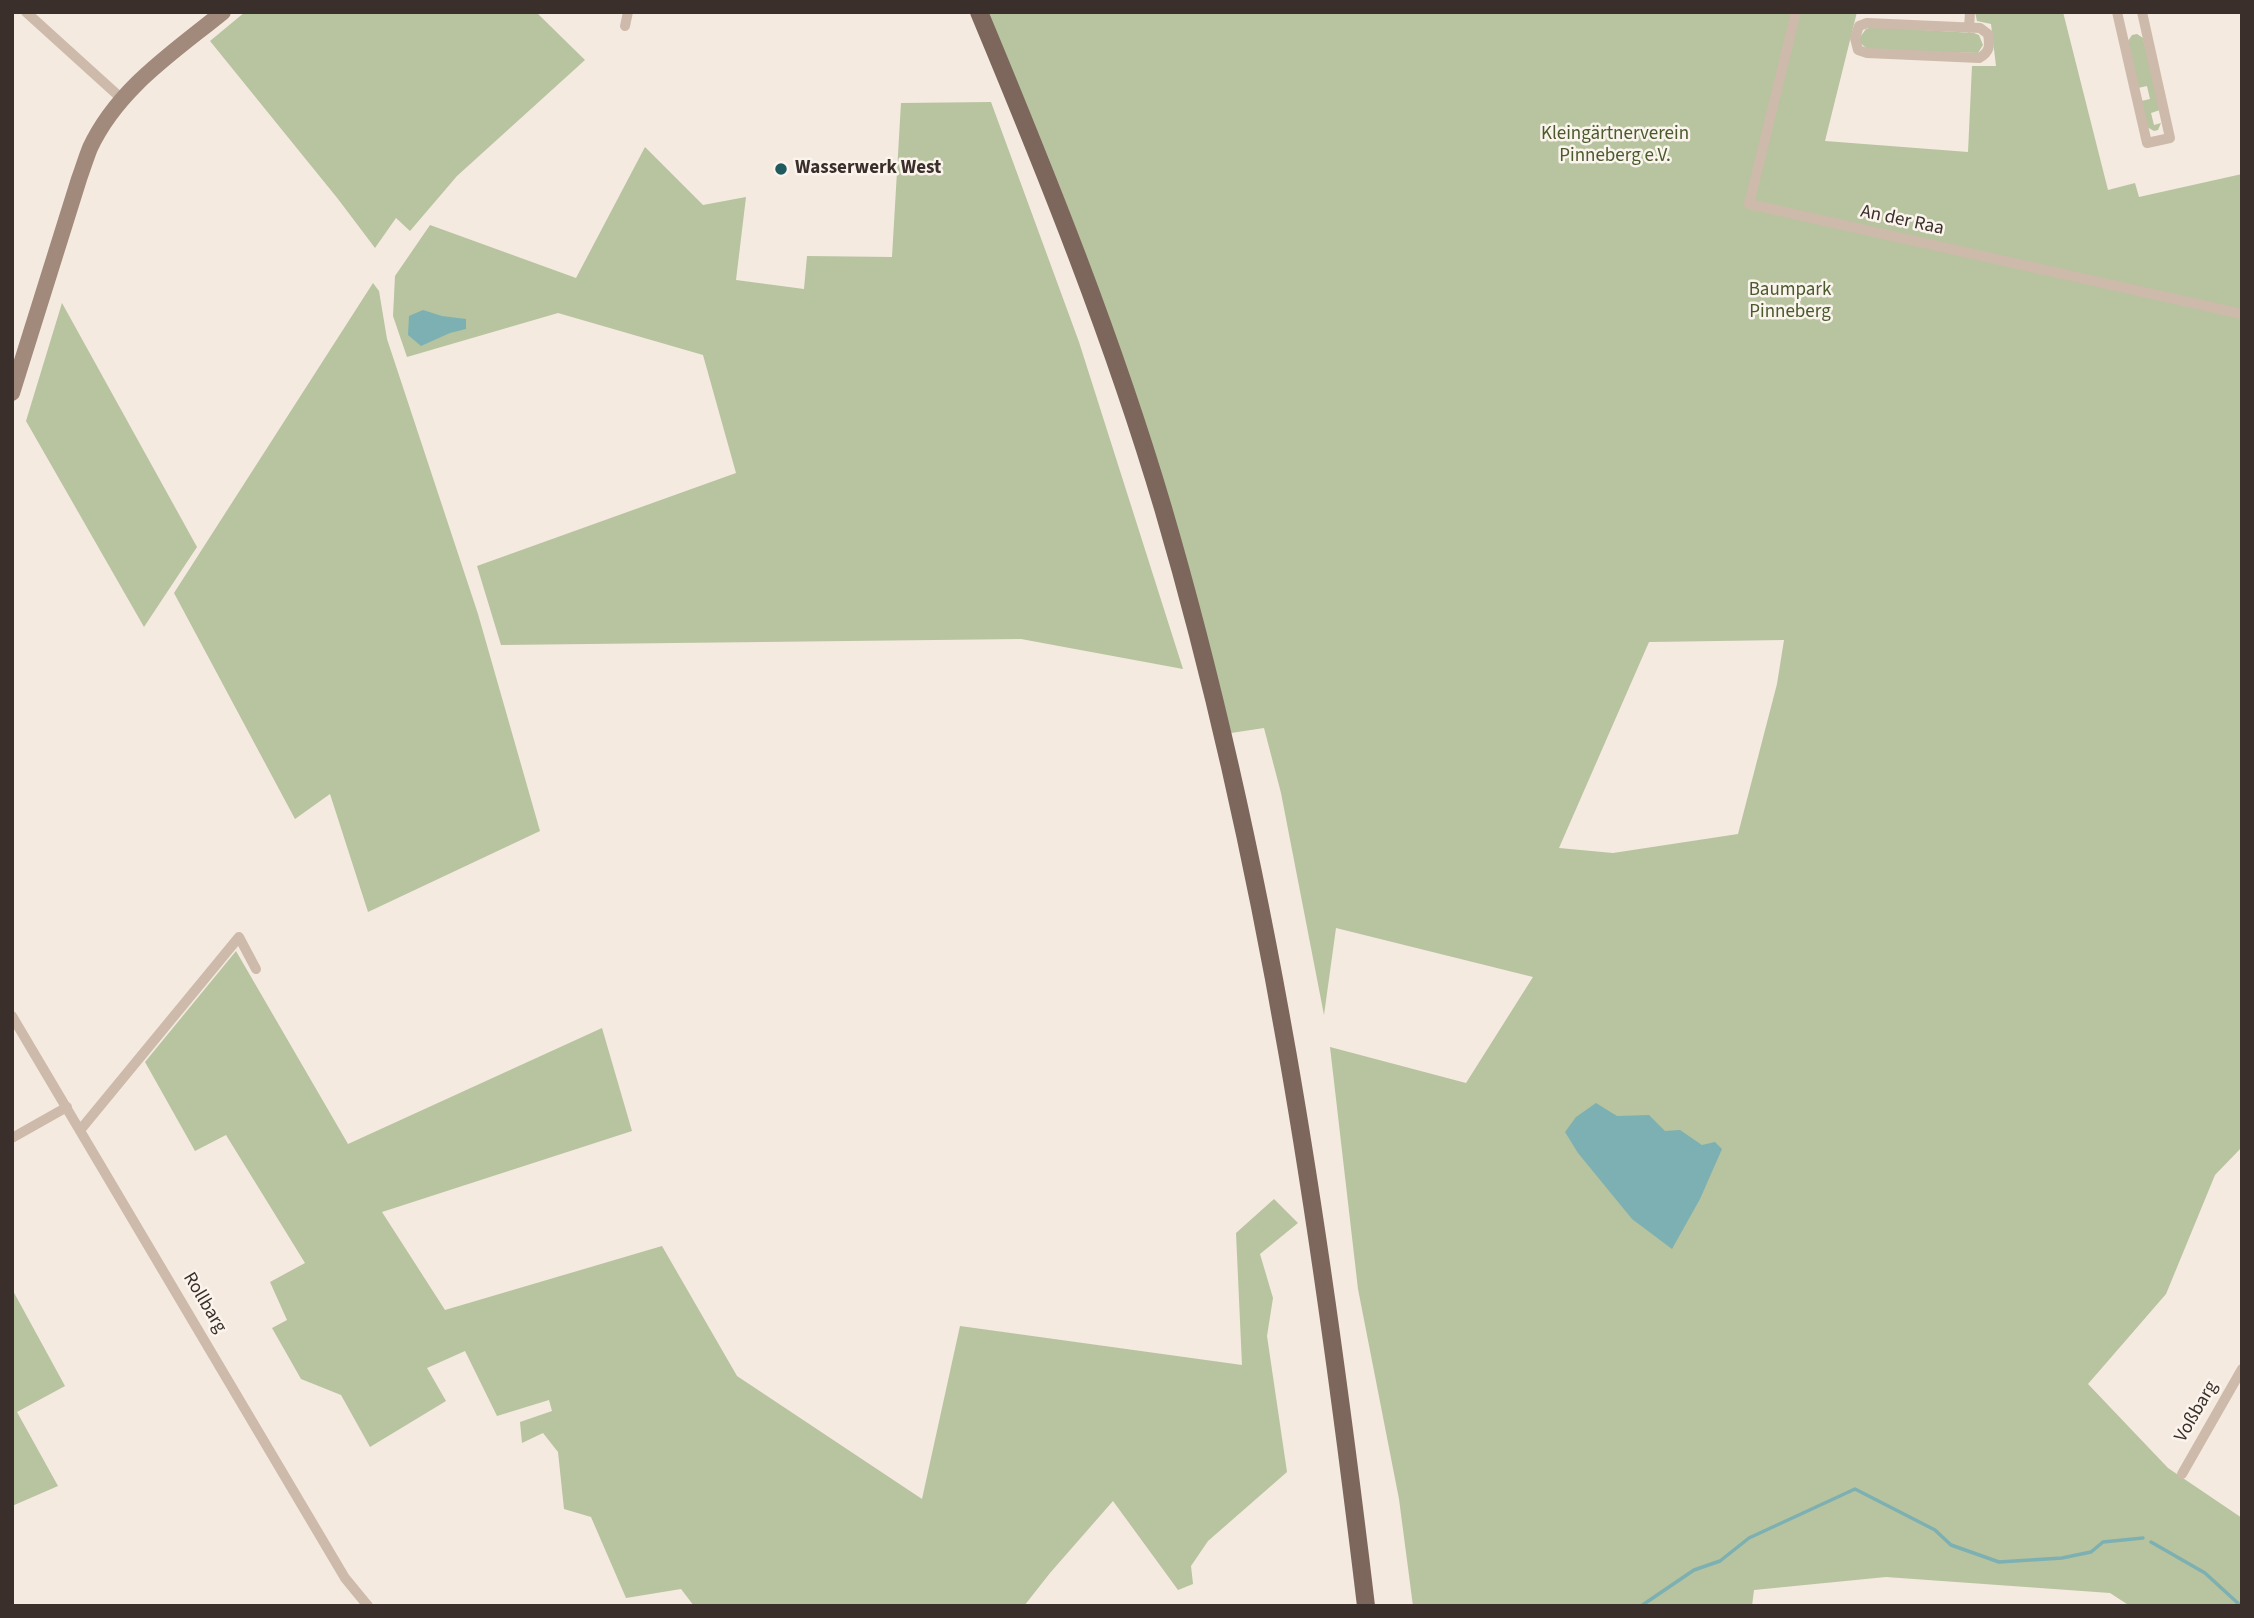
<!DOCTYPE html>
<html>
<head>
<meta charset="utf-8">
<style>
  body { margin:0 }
  #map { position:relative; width:2254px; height:1618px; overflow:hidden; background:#f4eae0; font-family:"Source Sans 3",sans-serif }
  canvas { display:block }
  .frame { position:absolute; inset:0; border:14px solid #3a2f2a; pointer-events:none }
</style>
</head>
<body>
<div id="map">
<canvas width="2254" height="1618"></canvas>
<div class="frame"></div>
</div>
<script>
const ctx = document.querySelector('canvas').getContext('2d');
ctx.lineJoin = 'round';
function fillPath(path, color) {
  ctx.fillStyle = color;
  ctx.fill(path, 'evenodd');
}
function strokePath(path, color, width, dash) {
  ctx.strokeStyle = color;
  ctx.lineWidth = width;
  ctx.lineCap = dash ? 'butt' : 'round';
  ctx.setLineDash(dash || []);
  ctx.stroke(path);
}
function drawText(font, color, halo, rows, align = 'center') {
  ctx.font = font + ' "Source Sans 3",sans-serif';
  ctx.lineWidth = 5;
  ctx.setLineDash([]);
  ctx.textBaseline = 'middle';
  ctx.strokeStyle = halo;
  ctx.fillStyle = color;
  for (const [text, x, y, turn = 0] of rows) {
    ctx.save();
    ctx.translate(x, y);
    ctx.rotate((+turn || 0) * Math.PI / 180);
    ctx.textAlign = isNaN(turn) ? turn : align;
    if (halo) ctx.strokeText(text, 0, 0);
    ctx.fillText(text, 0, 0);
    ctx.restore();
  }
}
const green = new Path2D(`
  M245,12H536L585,60L457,176L410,231L396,218L375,248L338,199L210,41Z
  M987,12H1857L1825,141L1968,152L1972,66H1996L1991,24L1977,21L1975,12H2063L2108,190L2135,183L2139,197L2242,174V1147L2215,1175L2166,1294L2088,1384L2168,1468L2242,1518V1606H2130L2110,1593L1886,1577L1754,1590L1752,1606H1413L1399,1499L1358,1289L1330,1047L1466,1083L1533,977L1336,928L1324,1015L1281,793L1264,728L1231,733C1172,486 1090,244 987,12ZM1784,640L1777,684L1738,834L1613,853L1559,848L1649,642Z
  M1872,27L1974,33L1979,35L1983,45L1978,53L1869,50L1860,43V37L1866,29Z
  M2137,34L2143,38L2160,110L2151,113L2154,125L2161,123L2158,130L2154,131L2147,127L2141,101L2150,99L2147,86L2138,88L2128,41L2132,35Z
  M991,102L1079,342L1183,669L1021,639L501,645L477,566L736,473L703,355L558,313L407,357L393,316L395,276L430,225L576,278L645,147L703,205L746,197L736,280L804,289L807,256L892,257L901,103Z
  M373,283L379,291L387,339L478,614L540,831L368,912L330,794L295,819L174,593Z
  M62,303L197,547L144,627L26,421Z
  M236,951L348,1144L602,1028L632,1131L382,1212L445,1310L662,1246L737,1376L922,1499L960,1326L1242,1365L1236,1233L1274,1199L1298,1223L1260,1254L1273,1298L1267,1336L1287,1472L1208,1541L1191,1566L1193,1584L1178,1590L1113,1501L1050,1573L1024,1606H694L681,1589L626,1598L591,1517L564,1509L558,1452L543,1433L522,1443L520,1422L552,1411L549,1400L497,1416L465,1351L427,1368L446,1401L370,1447L341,1395L301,1379L272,1328L287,1320L270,1282L305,1263L226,1135L195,1151L145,1062Z
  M12,1289L65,1386L17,1412L58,1486L12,1506Z`);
const water = new Path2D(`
  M423,310L442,316L466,319V329L450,333L421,346L408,335L409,316Z
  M1596,1103L1617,1116L1649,1115L1665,1131L1680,1130L1702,1145L1715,1142L1722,1149L1700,1199L1672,1249L1632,1219L1578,1153L1565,1132L1576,1117Z`);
const stream = new Path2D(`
  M2151,1542L2205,1573L2241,1606
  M1641,1606L1694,1570L1720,1561L1749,1538L1855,1489L1935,1530L1951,1545L1999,1562L2062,1558L2091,1552L2103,1542L2143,1538`);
const minor = new Path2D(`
  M26,12L122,99
  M1796,12L1749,204L2242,314
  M2117,12L2147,143L2170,138L2142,12
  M1867,23L1980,28L1988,34C1990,46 1990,52 1979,58L1867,53L1858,50L1855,38L1859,26Z
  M625,26L628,12
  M1969,28L1970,12
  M12,1016L345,1578L368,1606
  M81,1129L239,937L256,969
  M12,1138L67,1107
  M2182,1474L2242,1369`);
const secondary = new Path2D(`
  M12,393L79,179C83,168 86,158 90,148C118,88 174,52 223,12`);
const primary = new Path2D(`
  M979,12C1047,175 1113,339 1163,508C1268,866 1322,1237 1366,1606`);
const markers = [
  [781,169,7,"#1e5a5e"]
];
const parkNames = [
  ["Kleingärtnerverein",1615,135],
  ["Pinneberg e.V.",1615,157],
  ["Baumpark",1790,291],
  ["Pinneberg",1790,313]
];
const poiNames = [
  ["Wasserwerk West",795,169]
];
const streetNames = [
  ["An der Raa",1902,221,12],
  ["Rollbarg",204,1303,59],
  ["Voßbarg",2197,1412,-60]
];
fillPath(green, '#b7c49f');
fillPath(water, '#7db0b2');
strokePath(stream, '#7db0b2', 3.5);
strokePath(minor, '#cdbaab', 10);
strokePath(secondary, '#a1897c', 16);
strokePath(primary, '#7d665b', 18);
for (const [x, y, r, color] of markers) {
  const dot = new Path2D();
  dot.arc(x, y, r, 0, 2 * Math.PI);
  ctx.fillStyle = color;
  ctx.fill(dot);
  strokePath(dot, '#fbf4ed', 2.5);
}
drawText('19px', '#495a2d', '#fbf4ed', parkNames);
drawText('bold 19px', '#3a2f2a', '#fbf4ed', poiNames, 'left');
drawText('19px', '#3a2f2a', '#fbf4ed', streetNames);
</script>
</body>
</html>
